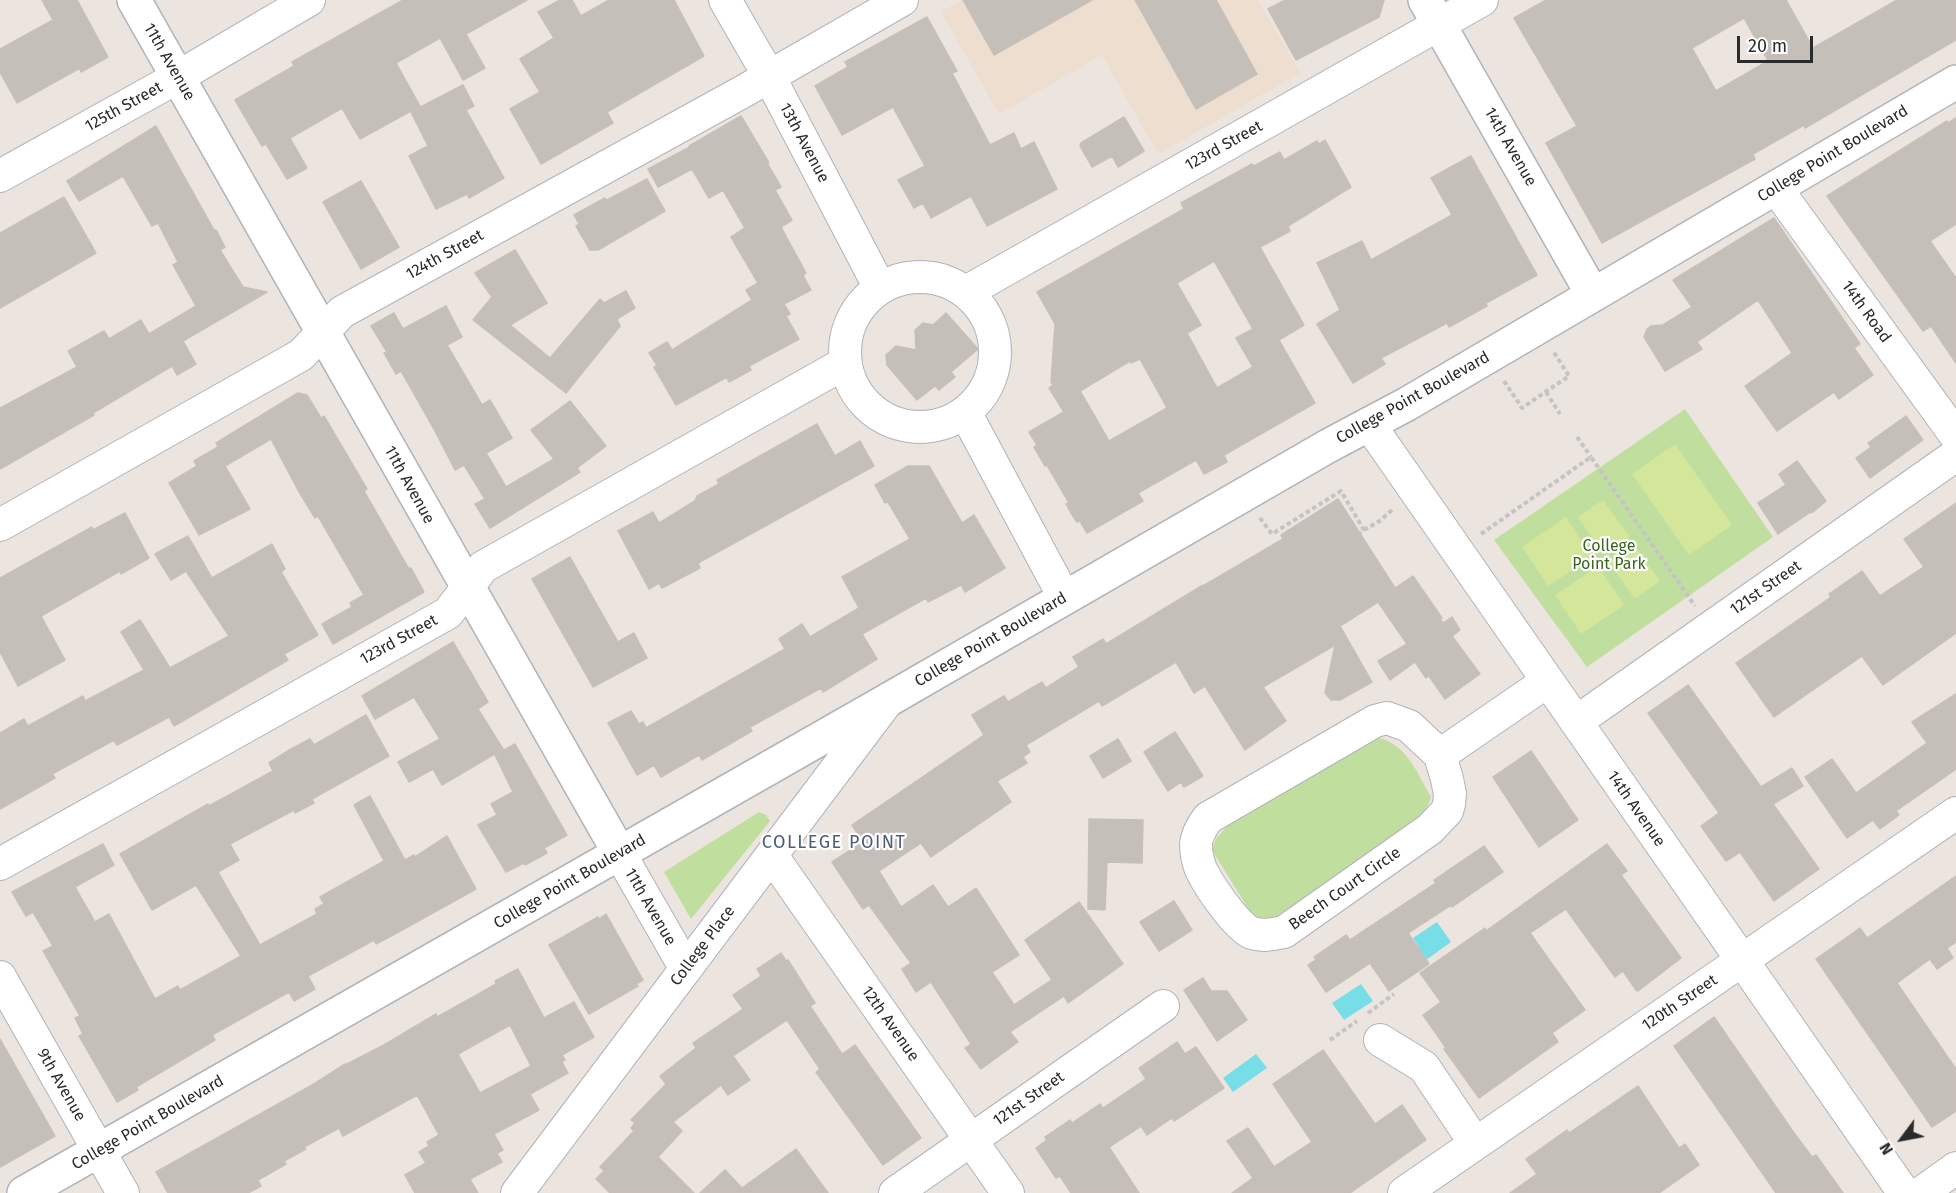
<!DOCTYPE html>
<html>
<head>
<meta charset="utf-8">
<style>
  body { margin:0 }
  #map { position:relative; width:1956px; height:1193px; overflow:hidden; background:#ece4de; font-family:"Fira Sans",sans-serif }
  canvas { display:block }
  .north { position:absolute; left:1872px; top:1109px; width:60px; height:60px; -webkit-text-stroke:4px #fff; paint-order:stroke; rotate:238deg; font-size:16px; font-weight:700; line-height:24px; text-align:center; color:#2b2b2b }
  .north::after { content:''; display:block; margin:auto; width:21px; height:27px; background:#2b2b2b; clip-path:polygon(50% 0,100% 100%,50% 72%,0 100%) }
  .scale { position:absolute; left:1737px; top:36px; width:76px; height:27px; box-sizing:border-box; border:3px solid #2b2b2b; border-top:0; padding-left:8px; font-size:18px; line-height:21px; white-space:nowrap; color:#2b2b2b; -webkit-text-stroke:4px #fff; paint-order:stroke }
</style>
</head>
<body>
<div id="map">
<canvas width="1956" height="1193"></canvas>
<div class="north">N</div>
<div class="scale">20 m</div>
</div>
<script>
const ctx = document.querySelector('canvas').getContext('2d');
ctx.lineJoin = 'round';
function fillPath(path, color) {
  ctx.fillStyle = color;
  ctx.fill(path, 'evenodd');
}
function strokePath(path, color, width, dash) {
  ctx.strokeStyle = color;
  ctx.lineWidth = width;
  ctx.lineCap = dash ? 'butt' : 'round';
  ctx.setLineDash(dash || []);
  ctx.stroke(path);
}
function drawText(font, color, halo, rows, align = 'center') {
  ctx.font = font + ' "Fira Sans",sans-serif';
  ctx.lineWidth = 4.5;
  ctx.setLineDash([]);
  ctx.textBaseline = 'middle';
  ctx.strokeStyle = halo;
  ctx.fillStyle = color;
  for (const [text, x, y, turn = 0] of rows) {
    ctx.save();
    ctx.translate(x, y);
    ctx.rotate((+turn || 0) * Math.PI / 180);
    ctx.textAlign = isNaN(turn) ? turn : align;
    if (halo) ctx.strokeText(text, 0, 0);
    ctx.fillText(text, 0, 0);
    ctx.restore();
  }
}
const education = new Path2D(`
  M962,0H1258L1300,73L1158,154L1102,55L999,114L941,12Z`);
const green = new Path2D(`
  M1685,409L1773,537L1587,667L1494,540Z
  M1376,737C1407,744 1416,771 1431,797L1427,808L1418,819L1277,916C1266,921 1258,919 1249,910L1212,850L1216,839L1226,827Z
  M759,812L766,815L770,821L691,919L664,872Z`);
const pitch = new Path2D(`
  M1675,444L1732,525L1689,555L1632,474Z
  M1603,500L1630,537L1604,555L1578,517Z
  M1566,517L1592,557L1548,586L1522,547Z
  M1633,543L1660,581L1635,599L1608,561Z
  M1598,566L1624,605L1581,634L1555,595Z`);
const water = new Path2D(`
  M1437,922L1451,942L1422,963L1413,951L1419,947L1413,938Z
  M1361,984L1373,1001L1344,1020L1332,1003Z
  M1256,1054L1267,1068L1233,1092L1223,1078Z`);
const building = new Path2D(`
  M42,0H77L108,57L81,72L80,68L17,103L0,72V49L53,20Z
  M403,0H527L466,34L485,68L463,80L440,38L396,63L420,106L360,139L342,108L290,138L307,168L287,179L266,144L262,146L235,100L294,66L292,62Z
  M560,0H572L581,16L609,0H674L704,56L607,112L613,123L541,164L510,109L540,92L520,59L554,38L538,12Z
  M963,0H1092L994,55Z
  M1135,0H1216L1257,74L1196,109Z
  M1285,0H1384L1379,17L1296,60L1268,9Z
  M1546,0H1786L1813,48L1897,0H1956V40L1805,128L1804,125L1753,154L1755,159L1602,243L1546,143L1577,126L1514,18ZM1744,18L1768,61L1716,91L1692,48Z
  M927,17L957,71L952,73L990,145L1014,133L1021,149L1034,142L1057,189L987,226L971,196L931,218L923,203L914,208L898,180L925,166L893,107L842,135L815,86L848,67L845,62Z
  M463,85L474,106L466,110L504,178L469,198L467,194L436,209L409,156L428,146L411,112Z
  M741,116L769,163H767L781,187L775,190L792,220L781,227L806,273L803,275L811,290L784,304L790,314L786,316L799,339L749,366L751,370L729,382L727,377L676,405L654,367L657,365L649,353L667,342L672,350L752,300L746,290L758,283L731,237L745,228L723,190L709,198L692,169L658,187L648,169L690,147L689,146Z
  M1124,117L1144,151L1118,167L1112,156L1092,167L1080,146L1081,143Z
  M1956,118V224L1930,241L1956,278V363L1931,326L1923,331L1827,196L1947,121L1948,123Z
  M156,126L214,230H216L225,247L220,250L243,287L267,292L183,341L196,364L177,375L172,366L93,413L94,415L0,469V408L77,367L68,351L104,331L109,339L141,320L149,334L196,306L173,265L178,262L158,223L152,226L123,176L79,201L67,181Z
  M1325,140L1351,187L1288,226L1290,231L1260,247L1304,325L1279,340L1315,403L1224,455L1227,462L1204,474L1196,460L1138,493L1143,501L1087,533L1080,521L1077,522L1071,513L1066,504L1069,503L1047,465L1045,466L1034,447L1037,445L1029,432L1064,412L1049,388L1053,385L1051,382L1055,324L1037,292L1184,209L1181,203L1252,164L1254,166L1280,152L1284,160L1317,141L1319,144ZM1214,261L1253,329L1236,338L1253,367L1217,388L1187,333L1201,325L1177,283ZM1140,359L1167,408L1109,441L1080,391L1130,361L1131,363Z
  M1471,156L1537,275L1486,303L1487,306L1449,327L1447,323L1381,358L1385,364L1353,383L1317,324L1340,310L1317,263L1362,241L1371,260L1452,215L1431,178Z
  M647,179L665,211L598,250H590L576,226L579,224L574,215L605,198L607,200Z
  M361,181L399,247L361,269L323,202Z
  M64,197L96,253L0,308V233Z
  M1774,218L1860,344L1854,348L1873,375L1839,399L1834,392L1777,431L1745,386L1792,353L1758,300L1697,342L1702,349L1665,371L1644,337L1647,329L1651,326L1663,325L1692,307L1673,280Z
  M515,250L547,303L510,325L550,358L600,299L604,303L626,291L635,308L617,319L620,326L566,393L473,320L492,297L475,273Z
  M446,306L462,337L447,345L482,405L490,400L512,438L486,453L506,487L554,459L531,430L570,401L606,446L577,468L580,472L490,528L475,504L485,499L464,465L455,470L435,431L401,371L396,374L384,353L387,352L371,326L394,313L403,329Z
  M946,313L978,349L951,372L955,377L939,390L935,386L917,400L887,365L886,355L896,346L916,350L915,330L923,323L933,325Z
  M298,393L307,395L321,418L324,416L367,489L364,491L409,569L411,568L424,592L333,644L322,624L352,607L350,603L364,595L318,516L315,518L298,490L271,439L225,466L250,509L199,535L169,483L197,466L194,461L218,447L216,443Z
  M1906,416L1923,440L1870,478L1856,458L1871,447L1868,443Z
  M817,424L835,456L860,441L874,466L698,563L700,568L662,588L659,583L649,589L618,531L653,512L659,523L695,501L697,496L719,484L717,480Z
  M1797,461L1826,501L1813,512L1809,513L1778,534L1758,503L1786,485L1779,474Z
  M908,466H929L962,523L974,515L1005,568L965,592L961,585L928,602L926,598L862,634L877,659L823,692L821,688L750,727L752,731L702,760L699,755L661,777L654,765L637,775L608,723L631,711L639,724L643,722L646,728L785,649L779,639L802,624L810,637L859,608L842,577L910,539L888,502L885,503L875,485Z
  M1338,499L1395,588L1413,576L1442,618L1440,619L1443,623L1452,617L1460,630L1452,636L1480,674L1445,699L1429,676L1426,678L1415,662L1390,680L1378,661L1407,644L1378,602L1340,626L1372,682L1340,700H1331L1325,693L1335,645L1263,687L1286,721L1245,750L1205,686L1194,693L1176,662L1102,706L1099,701L1026,745L1030,752L1023,757L1027,763L997,781L1011,802L931,857L921,843L879,871L901,907L933,885L948,907L976,888L1019,955L992,972L1014,1005L1052,980L1025,940L1079,902L1123,964L1068,1003L1064,996L1010,1032L1018,1042L981,1069L965,1048L971,1044L931,982L916,992L902,969L911,963L869,905L863,909L832,862L863,842L852,825L984,735L972,715L1004,696L1008,702L1042,682L1046,688L1079,667L1073,657L1103,639L1106,644L1203,585V586L1283,539L1281,535Z
  M1956,503V633L1883,685L1862,656L1774,717L1736,663L1831,597L1829,594L1862,571L1880,596L1924,567L1904,539Z
  M125,513L149,558L121,574L120,571L41,616L65,660L18,686L0,652V578L92,527L93,530Z
  M188,536L212,578L272,544L285,569L281,572L318,635L284,654L288,660L174,726L169,717L117,745L114,740L52,774L55,778L0,809V733L24,719L28,726L83,696L85,701L144,670L121,632L140,620L170,668L229,636L186,571L171,580L155,554Z
  M570,557L618,642L634,633L647,658L593,687L532,579Z
  M453,642L488,702L478,709L503,749L442,785L433,769L409,782L398,762L440,739L414,697L375,719L362,696Z
  M1688,685L1761,787L1792,768L1803,786L1773,804L1819,869L1774,901L1740,852L1726,861L1701,826L1719,813L1648,713Z
  M1956,694V769L1896,811L1899,815L1880,829L1873,820L1847,838L1805,777L1832,759L1856,793L1927,743L1912,722Z
  M366,715L389,756L312,799L314,803L295,813L294,810L230,844L239,860L218,872L260,945L317,914L315,909L324,904L320,897L384,861L354,805L370,796L405,860L414,855L415,857L447,836L476,889L393,935L376,944L374,940L308,976L315,989L294,1001L289,992L212,1035L215,1040L136,1087L138,1090L117,1102L79,1036L83,1034L75,1018L80,1016L43,951L53,946L33,912L26,916L12,892L103,844L114,865L75,887L95,922L109,914L155,999L178,986L180,990L241,956L196,885L152,910L120,854L208,804L209,806L273,771L269,763L291,749L310,739L314,745Z
  M1175,732L1203,776L1184,787L1181,782L1168,791L1144,752Z
  M1118,739L1131,761L1103,778L1090,756Z
  M515,744L567,835L544,848L547,853L525,865L524,863L506,872L478,825L497,815L491,804L513,792L495,755Z
  M1531,751L1578,820L1539,847L1493,777Z
  M1089,819L1143,820L1142,863L1107,862L1105,910L1088,909Z
  M1607,844L1627,871L1621,875L1681,958L1638,991L1636,990L1623,971L1615,977L1566,909L1530,933L1585,1010L1552,1033L1558,1042L1479,1098L1444,1049L1446,1048L1423,1015L1441,1002L1420,973L1485,928L1486,931Z
  M1484,846L1503,872L1452,907L1451,905L1408,933L1429,964L1389,991L1370,963L1326,992L1308,965L1316,960L1314,957L1346,935L1350,940L1436,883L1434,880Z
  M1956,876V942L1947,948L1953,958L1937,969L1930,959L1897,983L1956,1069V1111L1932,1127L1816,959L1860,928L1867,938Z
  M1174,901L1192,930L1159,951L1140,922Z
  M606,914L643,980L636,984L638,986L589,1014L549,945L598,917L599,919Z
  M781,953L786,961L788,960L805,987L815,1003L810,1006L842,1054L855,1045L921,1138L883,1165L816,1072L820,1069L787,1020L733,1056L750,1080L728,1095L721,1085L673,1122L682,1131L658,1157L694,1193H610L596,1179L604,1171L600,1167L634,1131L631,1128L635,1123L631,1120L666,1084L660,1076L696,1048L693,1043L743,1009L733,995L761,976L757,969Z
  M518,969L544,1018L574,1002L594,1037L562,1055L565,1060L562,1062L568,1073L530,1094L539,1110L494,1134L503,1150L497,1153L502,1162L470,1179L478,1193H415L405,1175L426,1163L419,1152L429,1146L427,1142L439,1135L417,1095L343,1136L339,1128L304,1147L306,1149L284,1161L286,1164L258,1180L261,1186L248,1193H168L156,1172L314,1084L345,1064V1065L384,1045L436,1014L437,1017L475,996L496,984L495,981ZM510,1025L531,1066L480,1093L458,1054Z
  M1203,978L1211,991H1227L1247,1020L1217,1041L1184,990Z
  M1714,1017L1794,1133L1812,1157L1816,1155L1843,1193H1776L1674,1046Z
  M0,1039L55,1136L0,1167Z
  M1177,1042L1185,1054L1196,1047L1224,1088L1174,1121L1172,1118L1147,1135L1141,1126L1109,1147L1139,1193H1071L1060,1176L1056,1178L1036,1148L1047,1140L1045,1137L1070,1120L1072,1123L1100,1104L1103,1108L1146,1079L1139,1068Z
  M1323,1050L1375,1124L1402,1105L1426,1140L1350,1193H1232L1253,1178L1227,1141L1248,1128L1274,1167L1312,1142L1273,1084Z
  M1638,1086L1679,1148L1685,1144L1699,1165L1659,1193H1510L1537,1174L1526,1159L1567,1130L1569,1133Z
  M796,1149L828,1193H700L725,1170L742,1188Z`);
const path = new Path2D(`
  M1504,381L1522,408L1569,376L1553,351
  M1546,392L1560,414
  M1577,437L1591,457
  M1260,518L1272,534L1341,491L1364,530L1360,533
  M1383,518L1393,509
  M1364,530L1383,519
  M1481,534L1591,457L1695,606
  M1368,1013L1394,994
  M1330,1040L1357,1021`);
const street = new Path2D(`
  M725,0L769,76L880,288
  M0,176L178,77L309,0
  M1776,188L1956,436
  M845 352a75 75 0 1 1 150 0a75 75 0 1 1-150 0Z
  M966,292L1482,0
  M965,412L1064,597
  M1369,424L1904,1193
  M0,525L301,355L342,312L744,91L902,0
  M1387,718L1409,726L1440,755L1447,779L1450,794L1449,804L1447,811L1430,829L1284,932C1273,934 1263,937 1252,933C1237,928 1206,882 1200,867C1198,861 1196,850 1196,844C1197,834 1202,826 1208,818L1375,721Z
  M1576,722L1956,455
  M1440,755L1548,681
  M620,854L686,969
  M772,856L1008,1193
  M0,864L448,613L483,567L845,363
  M0,977L123,1193
  M1380,1040L1424,1067L1475,1143
  M517,1193L889,699
  M895,1193L1163,1006
  M1404,1193L1956,813
  M1921,1193L1956,1168`);
const secondary = new Path2D(`
  M134,0L620,854
  M1425,0L1593,295
  M24,1193L895,696L1328,446L1407,404L1956,82`);
const streetNames = [
  ["11th Avenue",169,62,60],
  ["125th Street",124,107,-29],
  ["13th Avenue",804,143,62],
  ["123rd Street",1224,146,-29],
  ["14th Avenue",1510,147,60],
  ["College Point Boulevard",1833,154,-31],
  ["124th Street",445,255,-29],
  ["14th Road",1866,312,54],
  ["College Point Boulevard",1413,398,-29],
  ["11th Avenue",409,485,61],
  ["121st Street",1766,588,-35],
  ["123rd Street",399,640,-29],
  ["College Point Boulevard",991,640,-30],
  ["14th Avenue",1636,809,55],
  ["College Point Boulevard",570,882,-30],
  ["Beech Court Circle",1345,889,-35],
  ["11th Avenue",650,907,60],
  ["College Place",703,946,-53],
  ["120th Street",1680,1003,-34],
  ["12th Avenue",890,1024,55],
  ["9th Avenue",61,1085,60],
  ["121st Street",1029,1099,-35],
  ["College Point Boulevard",148,1123,-30]
];
const parkNames = [
  ["College",1609,547],
  ["Point Park",1609,565]
];
const neighbourhoodNames = [
  ["COLLEGE POINT",834,843]
];
fillPath(education, '#eddecf');
fillPath(green, '#c0df9e');
fillPath(pitch, '#d3e69a');
fillPath(water, '#77dee8');
fillPath(building, '#c5bfba');
strokePath(building, '#c8bfb8', 1.5);
strokePath(street, '#afb3bb', 34);
strokePath(secondary, '#afb3bb', 36);
strokePath(path, '#c4c4c4', 4, [4.5, 3]);
strokePath(street, '#fff', 32);
strokePath(secondary, '#fff', 33);
drawText('16px', '#2b2b2b', '#fff', streetNames);
drawText('16px', '#3a651f', '#fff', parkNames);
ctx.letterSpacing = '1.5px';
drawText('18px', '#4e5d7a', '#fff', neighbourhoodNames);
ctx.letterSpacing = '0px';
</script>
</body>
</html>
